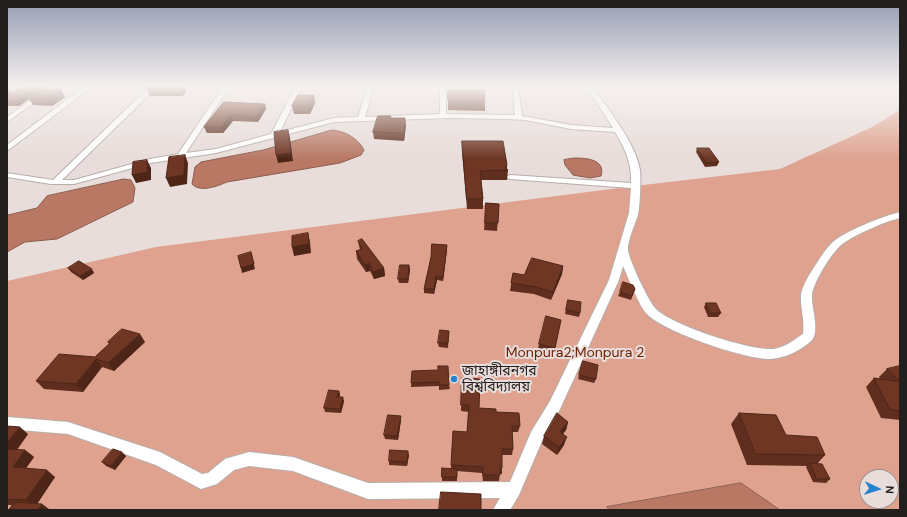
<!DOCTYPE html>
<html>
<head>
<meta charset="utf-8">
<style>
  body { margin:0 }
  #map { position:relative; width:907px; height:517px; overflow:hidden; background:#e8ddda; font-family:"DM Sans",sans-serif }
  canvas { display:block }
  .frame { position:absolute; inset:0; border:8px solid #231f1e; pointer-events:none }
  .north { position:absolute; left:859px; top:469px; width:40px; height:40px; box-sizing:border-box; background:#e8ddda; border:1px solid #99918f; border-radius:50%; rotate:94deg; font-size:11px; font-weight:700; line-height:16px; text-align:center; color:#231f1e }
  .north::after { content:''; display:block; margin:auto; width:14px; height:18px; background:#2582cf; clip-path:polygon(50% 0,100% 100%,50% 72%,0 100%) }
</style>
</head>
<body>
<div id="map">
<canvas width="907" height="517"></canvas>
<div class="frame"></div>
<div class="north">N</div>
</div>
<script>
const ctx = document.querySelector('canvas').getContext('2d');
ctx.lineJoin = 'round';
function fillPath(path, color) {
  ctx.fillStyle = color;
  ctx.fill(path, 'evenodd');
}
function strokePath(path, color, width, dash) {
  ctx.strokeStyle = color;
  ctx.lineWidth = width;
  ctx.lineCap = dash ? 'butt' : 'round';
  ctx.setLineDash(dash || []);
  ctx.stroke(path);
}
function drawText(font, color, halo, rows, align = 'center') {
  ctx.font = font + ' "DM Sans","Noto Sans Bengali",sans-serif';
  ctx.lineWidth = 4;
  ctx.setLineDash([]);
  ctx.textBaseline = 'middle';
  ctx.strokeStyle = halo;
  ctx.fillStyle = color;
  for (const [text, x, y, turn = 0] of rows) {
    ctx.save();
    ctx.translate(x, y);
    ctx.rotate((+turn || 0) * Math.PI / 180);
    ctx.textAlign = isNaN(turn) ? turn : align;
    if (halo) ctx.strokeText(text, 0, 0);
    ctx.fillText(text, 0, 0);
    ctx.restore();
  }
}
const green = new Path2D(`
  M900,110V510H780L741,483L607,507L608,510H7V281L156,247L635,186L780,169L872,127ZM867,477H891V501H867Z`);
const water = new Path2D(`
  M332,130C345,131 358,138 364,150L361,155L340,163L227,182C218,186 200,193 192,184L195,167L201,162L263,150Z
  M574,158C586,158 606,159 601,176L590,178L573,175L565,165L564,160Z
  M124,179L131,180L135,188L133,202L57,239L25,242L7,252V213L8,215L37,208L47,196Z
  M741,483L780,510H609L607,507Z`);
const street = new Path2D(`
  M11,86H18L7,94V89Z
  M50,86H58L7,122V117Z
  M85,86H230L186,153L216,149L271,134L296,86H302L280,132L334,118L358,117L368,86H374L365,117L440,114V86H446V114L515,115L512,86H518L522,116L571,125L613,128L586,86H592C608,110 635,141 640,170C641,178 640,207 638,215C635,224 627,242 628,250C629,260 648,300 655,308C670,325 751,351 773,349C784,348 794,340 803,334C805,320 800,307 801,294C803,285 808,277 813,269C819,260 825,249 833,242C845,231 884,216 900,212V218C886,221 851,236 840,246C831,254 813,283 812,295C811,307 820,330 812,340C802,350 785,358 771,359C747,360 664,332 647,314C639,306 628,277 623,266L619,280L560,409L542,441L519,495L510,510H493L500,498L368,499L293,471L249,466L234,470L217,484L201,489L156,465L68,434L7,429V417L68,422L160,452L202,474L208,473L225,459L249,452L293,457L368,483L510,482L531,432L550,401L609,280L629,213L631,188L510,179L506,177L510,175L631,183C632,163 625,149 615,132L571,129L525,120L509,119L450,118L334,122L216,153L151,163L74,184H51L7,177V173L53,180L146,90H88L7,151V145ZM154,90H221L178,154L150,159L74,180H62Z`);
const wall = new Path2D(`
  M23,86H47L43,89L65,97L52,106L33,105L29,99L19,106H7V89H9L12,93Z
  M146,86H185L186,92L182,96H150Z
  M314,95L315,103L310,114H294L292,106Z
  M448,100H485V111L448,110Z
  M224,102L265,104L266,109L258,122L233,121L223,133H207L204,127Z
  M391,116V118L406,125L404,141L374,139L373,132Z
  M462,141L507,165V169L508,170L507,180H481L483,199V209H467L462,150Z
  M697,148L719,162L717,166L705,167L696,152Z
  M486,203L499,204L497,231L484,230Z
  M358,241L384,268L385,276L374,279L370,271L366,272L357,259L356,251L360,250Z
  M447,249L443,281L437,280L434,294L424,293V289Z
  M409,265L410,270L408,283H399L398,279Z
  M563,266L562,274L551,300L534,294L510,291L513,273L524,275Z
  M68,268L94,273L83,280L71,272Z
  M635,289L631,300L618,296L620,292Z
  M568,300L580,313L579,317L565,314Z
  M706,303L721,313L718,317H708L704,307Z
  M561,320L553,357L537,353L539,344Z
  M449,331L448,348L439,347L438,343Z
  M108,342H145L114,371L102,367L83,392L44,389L36,381L95,357L109,344Z
  M583,361L596,379L594,383L578,379Z
  M900,367V420L881,418L866,387L874,378L880,379L879,377L887,369Z
  M412,371L449,385L450,389L439,390V386L411,387Z
  M462,378L479,408L496,412L520,426L518,432H512L513,449L512,455H502V474H500L499,481H483L482,473L457,471V481H442V477L451,468V465L467,432L469,412L461,411Z
  M339,391L340,395L339,397L344,401L341,413L325,412L324,408Z
  M739,413L825,455L817,464L830,479L826,483L813,482L806,467L807,466L747,465L731,424Z
  M401,416V420L398,440L385,439L384,435Z
  M568,422L566,430L563,434L564,445L557,455L542,444L544,436Z
  M7,426L28,434L17,450H25L34,457L26,468L55,477L37,504H42L50,510H9L12,505H7Z
  M409,455L407,466L389,465V461Z
  M126,456L115,470L106,466L102,462Z`);
const shadedWall = new Path2D(`
  M36,86H47L31,98H29V99L19,106L16,101Z
  M178,86H185L186,92L182,96Z
  M9,89L15,99L7,100V91Z
  M61,89L65,97L52,106L48,98Z
  M314,95L315,103L310,114L309,106Z
  M265,104L266,109L258,122L256,117Z
  M231,115L233,121L223,133L221,127Z
  M405,118L406,125L404,141V133Z
  M288,130L290,138L293,161L278,163L276,155Z
  M185,155L188,163L187,184L170,187L166,178Z
  M147,160L151,168V180L136,183L132,175Z
  M308,233L310,242L311,253L294,256L292,247Z
  M447,245V249L443,281V277Z
  M251,252L255,269L242,273L241,268Z
  M369,263L370,271L366,272L365,265Z
  M409,265L410,270L408,283V279Z
  M563,266L562,274L551,300L553,292Z
  M384,268L385,276L374,279L373,272Z
  M92,269L94,273L83,280L80,276Z
  M436,276L437,280L434,294V289Z
  M140,334L145,342L114,371L108,363Z
  M96,359L102,367L83,392L76,384Z
  M339,391L340,395L338,401L337,397Z
  M343,397L344,401L341,413L340,409Z
  M401,416V420L398,440L397,436Z
  M568,422L566,430L558,440L560,432Z
  M20,427L28,434L12,456L7,452V443Z
  M567,437L564,445L557,455L559,447Z
  M25,450L34,457L22,474L13,467Z
  M408,451L409,455L407,466V462Z
  M122,452L126,456L115,470L111,466Z
  M47,470L55,477L35,507L26,500Z
  M42,504L50,510H38Z`);
const building = new Path2D(`
  M23,86H36L16,101L7,100V97Z
  M42,89H61L48,98H29Z
  M448,90H484L485,100H448Z
  M298,95H314L309,106H292Z
  M224,102L265,104L256,117L231,115L221,127H204Z
  M378,116H391L390,118H405L404,133L373,132Z
  M288,130L291,153L276,155L274,132Z
  M462,141H503L507,165L505,168L508,170L480,171L483,199H467Z
  M697,148H709L719,162L707,163Z
  M185,155L184,175L166,178L169,157Z
  M147,160V172L132,175L133,162Z
  M486,203L499,204L498,223H485Z
  M308,233L309,244L292,247V236Z
  M362,239L384,268L373,272L369,263L365,265L356,251L362,249L358,241Z
  M432,244L447,245L443,277L436,276L434,289H424L431,257Z
  M251,252L254,264L241,268L238,256Z
  M532,258L563,266L553,292L536,287L511,283L513,273L524,275Z
  M79,261L92,269L80,276L68,268Z
  M400,265H409L408,279H398Z
  M623,282L633,285L635,289L632,296L620,292Z
  M568,300L581,302L580,313L566,310Z
  M706,303H716L721,313H710Z
  M546,316L561,320L555,348L539,344Z
  M122,329L140,334L108,363L96,359L76,384L36,381L59,354L95,357L110,343L108,342Z
  M440,330L449,331L448,343H438Z
  M583,361L598,365L596,379L579,375Z
  M438,366H448L449,385H439V382L411,383L412,371L438,370Z
  M899,366L900,367V381L887,369Z
  M462,378L480,379L479,408L496,409V412L519,413L520,426H512L513,449H502V468H500V475H483V467L451,465L453,431L467,432L469,405H461Z
  M874,378L900,382V411L890,409Z
  M329,390L339,391L337,397H343L340,409L324,408Z
  M557,413L568,422L560,432L567,437L559,447L544,436Z
  M739,413L776,415L786,435L817,437L825,455L756,454Z
  M388,415L401,416L397,436L384,435Z
  M7,426L20,427L7,443Z
  M7,449L25,450L13,467L47,470L26,500L7,499Z
  M113,449L122,452L111,466L102,462Z
  M390,450L408,451L407,462L389,461Z
  M810,463L822,464L830,479H817Z
  M442,468L457,469V477H442Z
  M441,492L481,494V510H439Z
  M15,502L42,504L38,510H9Z`);
const markers = [
  [454,379,4,"#2582cf"]
];
const nearParknames = [
  ["Monpura2;Monpura 2",575,353]
];
const nearPoinames = [
  ["জাহাঙ্গীরনগর",462,371],
  ["বিশ্ববিদ্যালয়",462,387]
];
fillPath(green, '#dea28f');
fillPath(water, '#b87864');
strokePath(water, '#8b5d4f', 1);
strokePath(street, '#b8aeab', 2);
fillPath(street, '#fff');
fillPath(wall, '#5f2e1e');
fillPath(shadedWall, '#4e2618');
fillPath(building, '#6f3623');
strokePath(building, '#4e2618', 1);
const sky = ctx.createLinearGradient(0, 0, 0, 159);
sky.addColorStop(0, '#959cb3');
sky.addColorStop(0.54, '#f5f0ee');
sky.addColorStop(1, '#f5f0ee00');
ctx.fillStyle = sky;
ctx.fillRect(0, 0, 907, 159);
for (const [x, y, r, color] of markers) {
  const dot = new Path2D();
  dot.arc(x, y, r, 0, 2 * Math.PI);
  ctx.fillStyle = color;
  ctx.fill(dot);
  strokePath(dot, '#e8ddda', 1.5);
}
drawText('14px', '#6a1c00', '#e8ddda', nearParknames);
drawText('14px', '#231f1e', '#e8ddda', nearPoinames, 'left');
</script>
</body>
</html>
